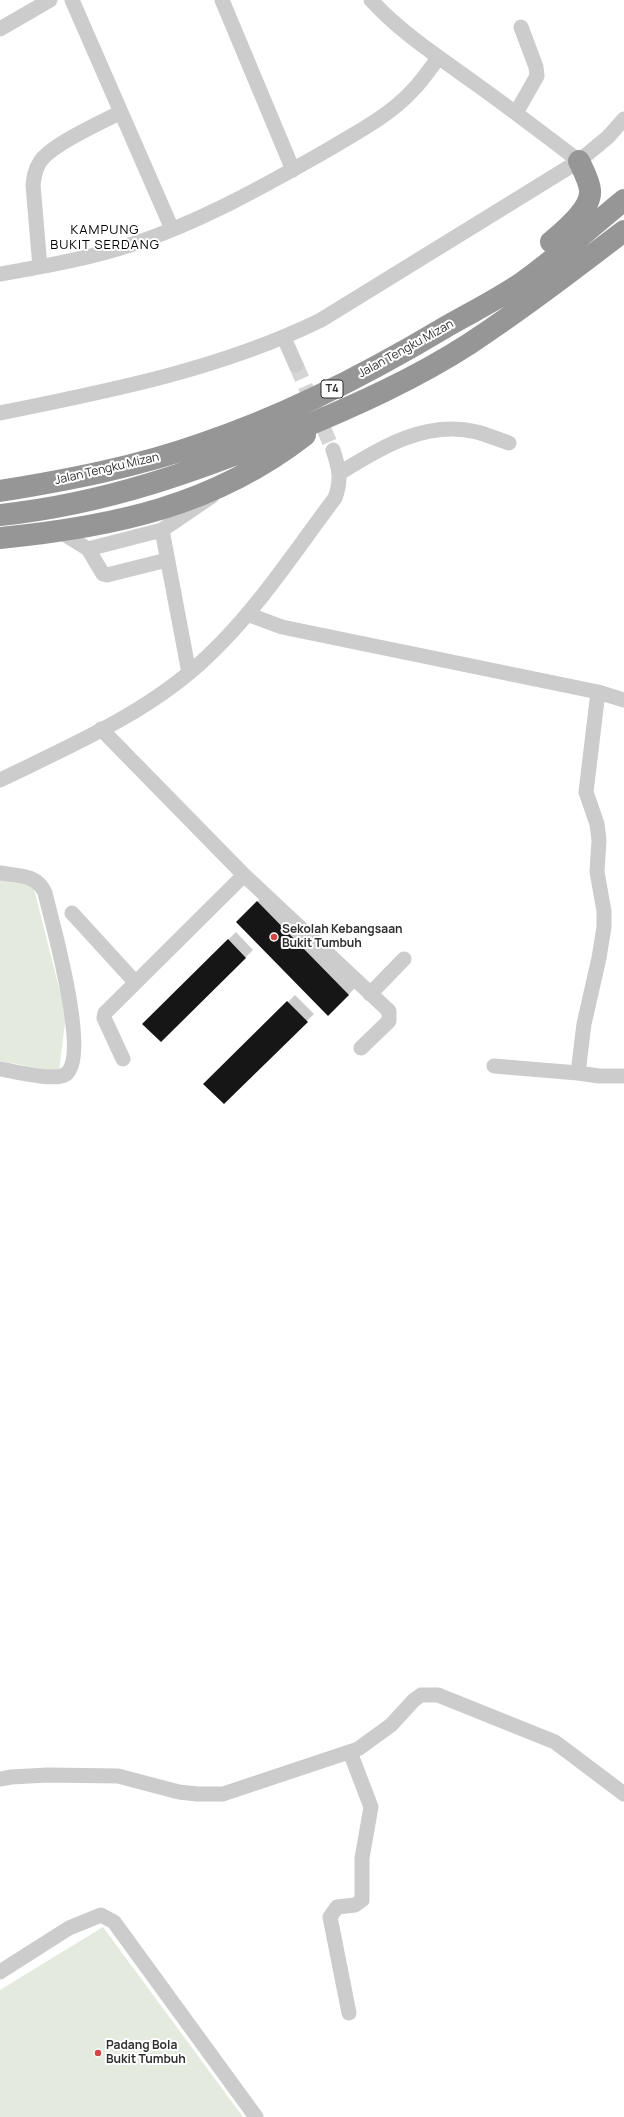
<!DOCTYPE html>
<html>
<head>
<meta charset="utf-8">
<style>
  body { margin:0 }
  canvas { display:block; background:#fff }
</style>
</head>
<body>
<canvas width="624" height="2117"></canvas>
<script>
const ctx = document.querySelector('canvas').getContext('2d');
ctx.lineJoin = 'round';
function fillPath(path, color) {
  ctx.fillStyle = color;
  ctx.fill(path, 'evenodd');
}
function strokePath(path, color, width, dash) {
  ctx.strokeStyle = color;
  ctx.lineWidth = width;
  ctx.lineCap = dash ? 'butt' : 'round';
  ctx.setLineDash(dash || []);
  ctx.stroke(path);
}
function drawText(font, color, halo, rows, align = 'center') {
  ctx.font = font + ' Manrope,sans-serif';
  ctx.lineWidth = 4;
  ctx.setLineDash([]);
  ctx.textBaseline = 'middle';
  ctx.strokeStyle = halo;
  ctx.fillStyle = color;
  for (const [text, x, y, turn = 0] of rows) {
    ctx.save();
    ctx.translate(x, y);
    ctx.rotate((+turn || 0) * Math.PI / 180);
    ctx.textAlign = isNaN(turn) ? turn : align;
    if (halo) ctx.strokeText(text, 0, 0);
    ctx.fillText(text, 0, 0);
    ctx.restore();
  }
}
const green = new Path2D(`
  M0,880L33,885L66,1015L59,1072L0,1061Z
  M103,1927L243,2117H0V1990Z`);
const shadow = new Path2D(`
  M265,894L356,987L328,1015L237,922Z
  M236,932L253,950L161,1041L143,1024Z
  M295,995L314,1014L224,1103L205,1084Z`);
const building = new Path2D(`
  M257,901L349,995L328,1016L236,922Z
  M228,939L246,958L161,1042L142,1024Z
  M287,1001L308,1022L224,1104L203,1084Z`);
const minorTunnel = new Path2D(`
  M296,365L333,450`);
const minor = new Path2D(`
  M72,0L172,229
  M222,0L293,170
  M371,0C401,33 440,58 476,84C511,109 545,135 579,161
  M0,29L50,0
  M516,113L537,76L536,67L521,27
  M40,267L33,185C34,177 35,169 40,162C50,145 102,122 121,112
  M0,274C44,266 87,259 130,245C199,223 268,184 331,148C359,131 390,115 412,91C422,81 430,69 438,58
  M284,338L296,365
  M0,413C109,391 221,369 321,320L579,161L608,137L624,119
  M340,473C381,447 426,420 477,432C487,435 498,439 509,443
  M162,530L189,673
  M59,531L88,549L162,530L212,496
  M88,549L103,574L107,575L167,560
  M247,614L282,627L598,692L624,700
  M101,729L244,875L389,1011V1021L361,1048
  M0,780C72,745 150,712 208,656C257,610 295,551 335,498C342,479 339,468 333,450
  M0,873C18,876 37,874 45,893C52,922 90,1055 66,1074C56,1082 13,1071 0,1069
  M72,913L135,982
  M370,994L404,959
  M123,1059L104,1018L105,1013L244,875
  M494,1066L578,1073L584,1024L599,958L604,927V911L597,872L599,840L597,824L586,792L598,692
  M578,1073L599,1076H624
  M0,1779L11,1777L48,1775L118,1776L179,1792L197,1794H223L358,1749L391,1725L414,1700L421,1695H438L555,1742L624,1794
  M0,1972L69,1928L101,1915L114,1922L256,2117
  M349,2013L330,1917L337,1907L355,1905L362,1900V1858L371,1807L350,1752`);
const highway = new Path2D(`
  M551,242C564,231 592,209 590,190C589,180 583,170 579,161
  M0,491C68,480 136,467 201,444C286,416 367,374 444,328C470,313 498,299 523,282C558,257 591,227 624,200
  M0,515C105,504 197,471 294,431C354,406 415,379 469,344C522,309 573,270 624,231
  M0,538C112,527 214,506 305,435`);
const markers = [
  [274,937,4,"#d34644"],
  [98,2053,4,"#d34644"]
];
const shields = [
  [332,389,22]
];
const shieldNames = [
  ["T4",332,389]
];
const streetNames = [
  ["Jalan Tengku Mizan",406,349,-29],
  ["Jalan Tengku Mizan",107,469,-13]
];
const poiNames = [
  ["Sekolah Kebangsaan",282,930],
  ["Bukit Tumbuh",282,944],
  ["Padang Bola",106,2046],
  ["Bukit Tumbuh",106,2060]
];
const neighbourhoodNames = [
  ["KAMPUNG",105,230],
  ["BUKIT SERDANG",105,245]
];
fillPath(green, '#e4ebde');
fillPath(shadow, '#0003');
fillPath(building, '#161616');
strokePath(minorTunnel, '#d5d5d5', 15, [15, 8]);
strokePath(minor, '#ccc', 15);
strokePath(highway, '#969696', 22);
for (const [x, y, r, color] of markers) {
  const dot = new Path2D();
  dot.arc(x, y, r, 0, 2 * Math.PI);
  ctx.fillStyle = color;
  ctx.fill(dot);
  strokePath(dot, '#fff', 1.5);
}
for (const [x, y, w] of shields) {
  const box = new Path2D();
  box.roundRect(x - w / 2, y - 9, w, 18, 3);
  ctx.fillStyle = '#fff';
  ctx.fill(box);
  strokePath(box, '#2f2f2f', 1);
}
drawText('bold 11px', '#2f2f2f', null, shieldNames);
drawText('12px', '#2f2f2f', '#fff', streetNames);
drawText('bold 12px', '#2f2f2f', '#fff', poiNames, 'left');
ctx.letterSpacing = '1px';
drawText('13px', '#000', '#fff', neighbourhoodNames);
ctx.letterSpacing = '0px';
</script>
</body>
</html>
